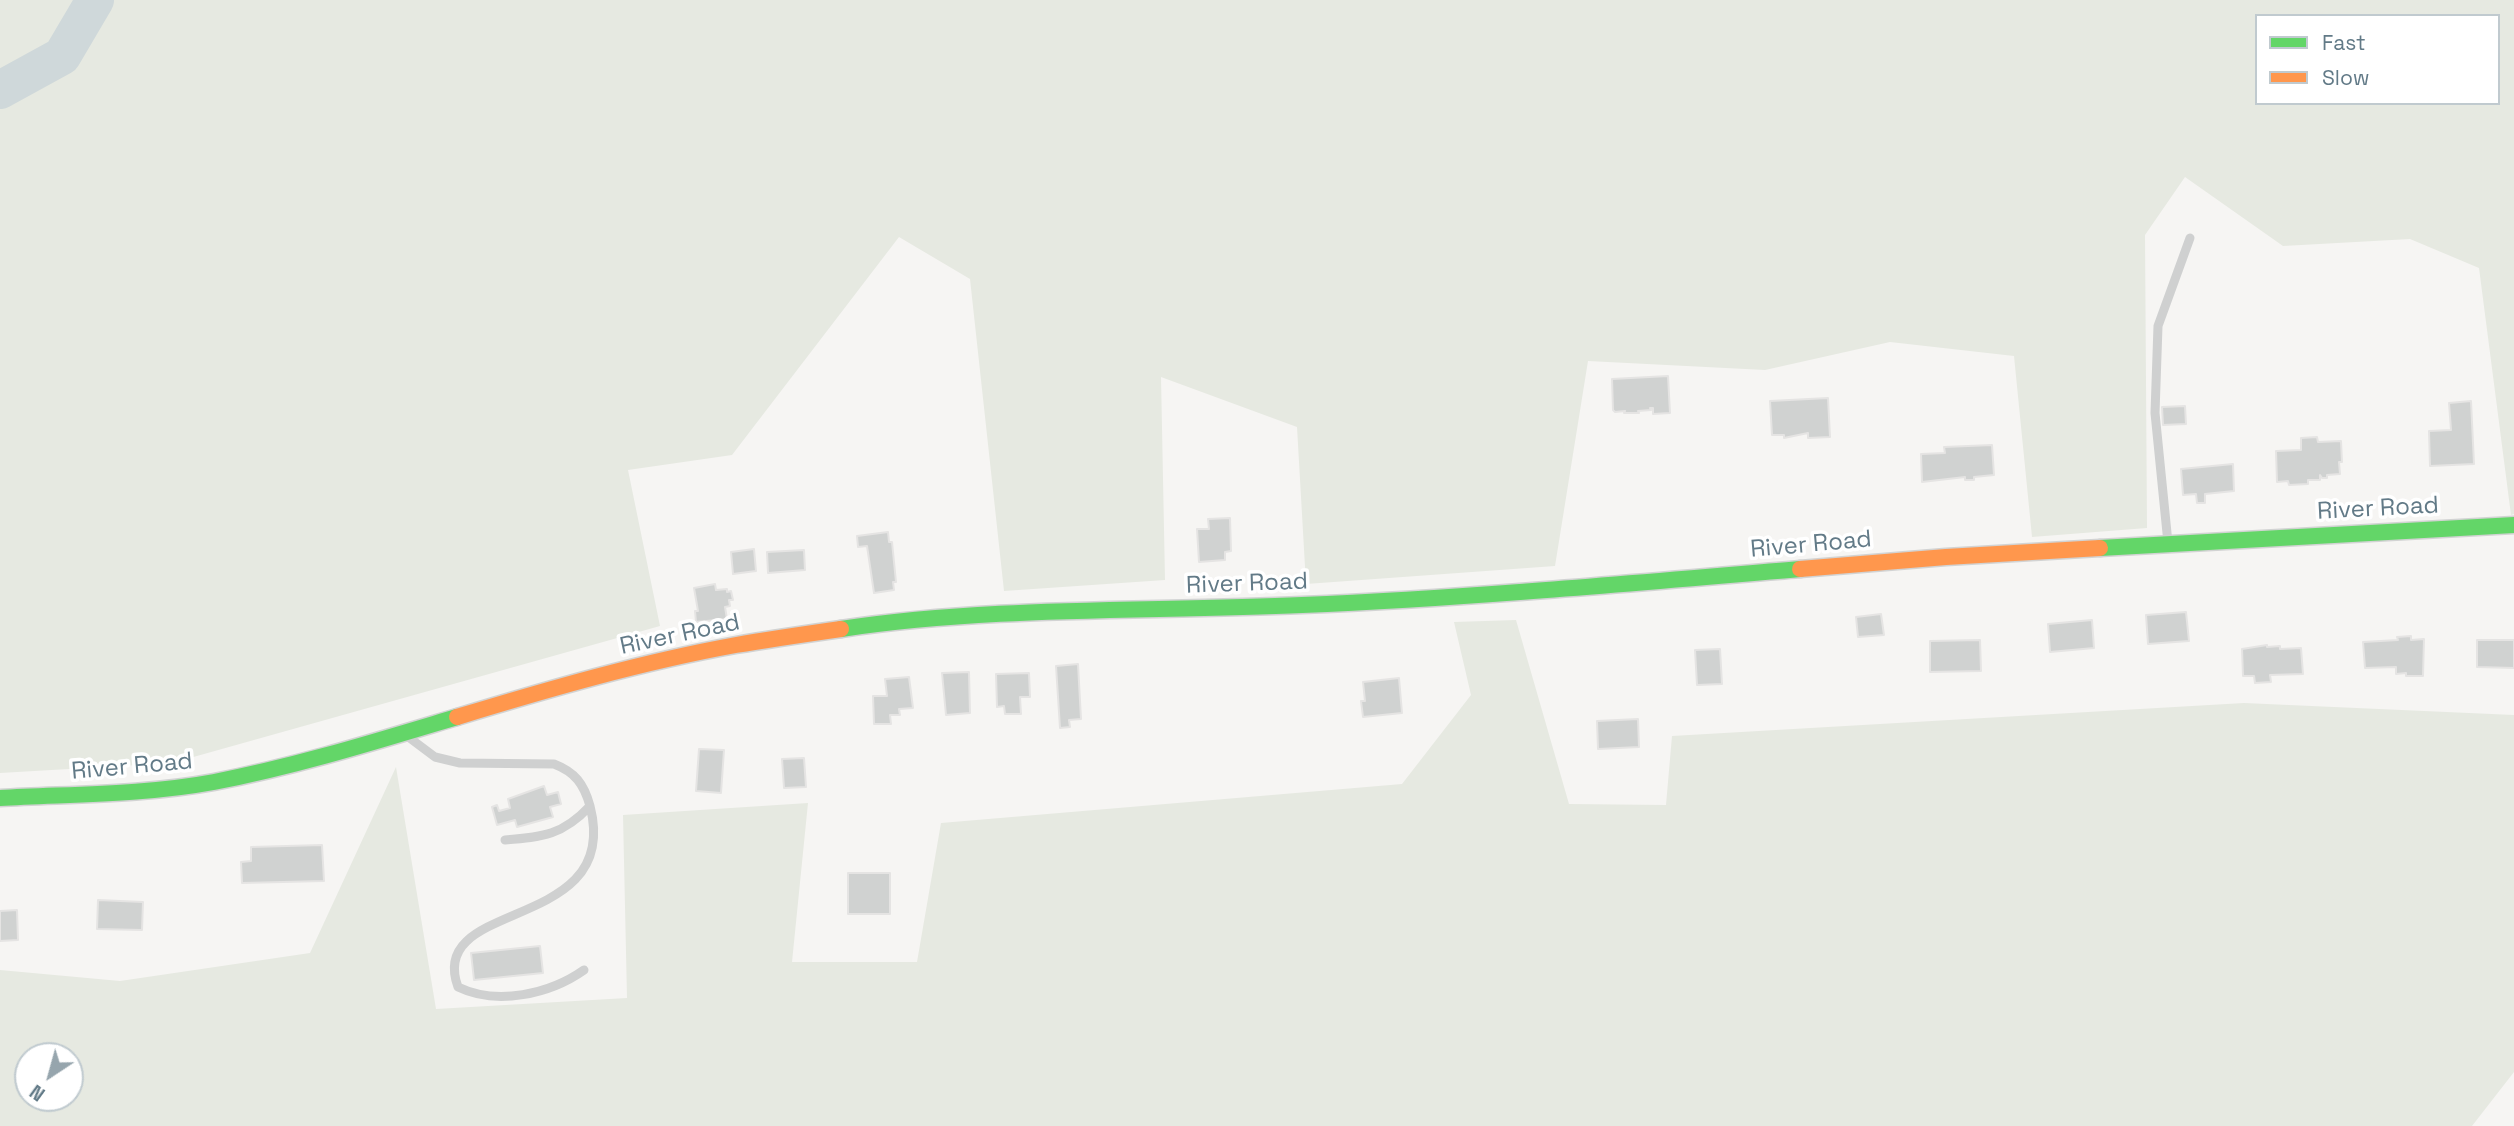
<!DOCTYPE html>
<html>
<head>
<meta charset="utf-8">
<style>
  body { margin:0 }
  #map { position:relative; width:2514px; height:1126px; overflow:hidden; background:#f6f5f3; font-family:"Space Grotesk",sans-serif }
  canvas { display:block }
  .legend { position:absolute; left:2255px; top:14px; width:245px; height:91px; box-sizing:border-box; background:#fff; border:2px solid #c0cacf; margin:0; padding:9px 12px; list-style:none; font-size:21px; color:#627a87 }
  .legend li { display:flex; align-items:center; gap:14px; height:35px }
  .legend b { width:35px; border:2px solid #c0cacf }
  .north { position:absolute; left:14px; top:1042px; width:70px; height:70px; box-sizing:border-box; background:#fff; border:2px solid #c0cacf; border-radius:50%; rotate:216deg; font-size:19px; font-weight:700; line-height:28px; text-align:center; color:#627a87 }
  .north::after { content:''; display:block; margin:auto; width:24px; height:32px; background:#96a5ad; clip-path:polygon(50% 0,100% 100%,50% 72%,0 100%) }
</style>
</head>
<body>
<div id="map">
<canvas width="2514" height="1126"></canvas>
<ul class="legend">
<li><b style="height:9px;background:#63d668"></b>Fast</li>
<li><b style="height:9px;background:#ff974d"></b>Slow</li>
</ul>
<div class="north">N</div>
</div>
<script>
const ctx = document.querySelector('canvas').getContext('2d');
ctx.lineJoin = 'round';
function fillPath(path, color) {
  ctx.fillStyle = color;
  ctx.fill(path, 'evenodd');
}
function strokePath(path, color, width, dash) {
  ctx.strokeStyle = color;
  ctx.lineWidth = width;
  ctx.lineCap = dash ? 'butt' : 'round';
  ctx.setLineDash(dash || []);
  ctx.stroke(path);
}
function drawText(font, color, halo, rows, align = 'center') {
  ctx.font = font + ' "Space Grotesk",sans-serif';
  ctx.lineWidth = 7;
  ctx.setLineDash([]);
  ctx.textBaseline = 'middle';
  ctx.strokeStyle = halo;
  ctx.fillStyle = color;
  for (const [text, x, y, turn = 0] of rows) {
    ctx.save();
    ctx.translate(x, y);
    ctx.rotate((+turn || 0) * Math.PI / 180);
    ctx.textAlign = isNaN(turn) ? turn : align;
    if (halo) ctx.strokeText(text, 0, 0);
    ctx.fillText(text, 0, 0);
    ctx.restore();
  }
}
const green = new Path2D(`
  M0,0H2514V514L2511,515L2479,268L2410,239L2283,246L2185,177L2145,235L2147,528L2032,537L2014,356L1890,342L1765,370L1588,361L1555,566L1306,584L1297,427L1161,377L1165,580L1004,591L970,279L899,237L732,455L628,470L660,626L172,763L0,773ZM2257,16H2498V103H2257Z
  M1516,620L1569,804L1666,805L1672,736L2244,703L2514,715V1072L2472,1126H0V970L120,981L310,953L396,767L436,1009L627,998L623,815L808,803L792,962H917L941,823L1402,784L1471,695L1454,622ZM70,1056V1098H28V1056Z`);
const river = new Path2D(`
  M0,90L62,56L95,0`);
const building = new Path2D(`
  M1668,376L1670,413L1653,414V408H1650L1651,410L1638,411L1639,413H1624L1625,411L1615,412L1613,410L1612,379Z
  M1828,398L1830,437L1808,438V433L1784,438V435H1772L1770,401Z
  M2471,401L2474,464L2430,466L2429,431L2451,430L2449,403Z
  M2185,406L2186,424L2163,425L2162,407Z
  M2317,437L2318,442L2341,441L2342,462H2339L2340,474L2327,475V478H2322L2320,475V480H2308V484L2289,485L2288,481L2277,482L2276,451L2301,450V438Z
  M1992,445L1994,475L1974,477V480H1965V477L1922,482L1921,454L1945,453L1944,447Z
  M2233,464L2234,491L2205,494V503H2197L2196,494L2183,495L2181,469Z
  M1230,518L1231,551L1225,552V560L1199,562L1197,529H1209L1208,519Z
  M888,532L889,542H892L896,582H893L894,590L874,593L867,546L858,547L857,536Z
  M754,549L756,571L733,574L731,552Z
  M804,550L805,570L768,573L767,552Z
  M715,584L716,590L727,589V592L731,591L733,600H729L730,606L725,607L727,619L696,622L695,611H698L694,588Z
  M2186,612L2189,641L2148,644L2146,615Z
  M1881,614L1884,635L1858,637L1856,617Z
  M2092,620L2094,648L2050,652L2048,624Z
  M2411,636V640L2424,639L2423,676H2406V673L2396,674V667L2365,668L2363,642L2398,640L2397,637Z
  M1980,640L1981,671L1930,672V641Z
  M2477,640H2514V668L2477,667Z
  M2267,645V647L2280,646V649L2301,648L2303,674L2270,675L2271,682L2255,683L2254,676H2243L2242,649Z
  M1720,649L1722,684L1697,685L1695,650Z
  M1078,664L1081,719L1069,720L1070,727L1060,728L1056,666Z
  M969,672L970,713L946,715L942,673Z
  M1029,673L1030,697H1020L1021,714H1005L1004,706L997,707L996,674Z
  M909,677L913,708L899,709L900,715H890L891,724H874L873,696H887L885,679Z
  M1399,678L1402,713L1363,717L1361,701H1365L1363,682Z
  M1638,719L1639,747L1598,749L1597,721Z
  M699,749L724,750L721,793L696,791Z
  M804,758L806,787L784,788L782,759Z
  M544,786L547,795L558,792L561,804L550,807L553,817L517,827L515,820L497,825L492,807L497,805L499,811L510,808L508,799Z
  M322,845L324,881L242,883L241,862L251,861V847Z
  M848,873H890V914H848Z
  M98,900L143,902L142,930L97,929Z
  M17,910L18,940L0,941V911Z
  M540,946L543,973L474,980L471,953Z`);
const lane = new Path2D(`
  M2168,543L2155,413L2158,326L2190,238
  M407,736L435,757L460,763L554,764C575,772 584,784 590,806C623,934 425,897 458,987C497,1006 550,994 584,970
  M505,840C543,837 563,835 590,806`);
const fast = new Path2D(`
  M2100,548L2514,525
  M841,629C994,606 1149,612 1302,605C1468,598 1634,583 1800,569
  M0,798C71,794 144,795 214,782C297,766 377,741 457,717`);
const slow = new Path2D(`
  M1800,569L1946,557L2100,548
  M457,717C549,689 642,662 736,645C771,639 806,634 841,629`);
const streetNames = [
  ["River Road",2378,509,-3],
  ["River Road",1811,545,-5],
  ["River Road",1247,584,-2],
  ["River Road",680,635,-12],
  ["River Road",132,767,-5]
];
fillPath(green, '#e6e9e1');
strokePath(river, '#cfd8da', 38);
fillPath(building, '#d0d2d1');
strokePath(building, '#e5e4e3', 2);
strokePath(fast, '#d2d3d3', 19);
strokePath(slow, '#d2d3d3', 19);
strokePath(lane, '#cfd0d0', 9);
strokePath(fast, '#63d668', 16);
strokePath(slow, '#ff974d', 16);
drawText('24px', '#627a87', '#fff', streetNames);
</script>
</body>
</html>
